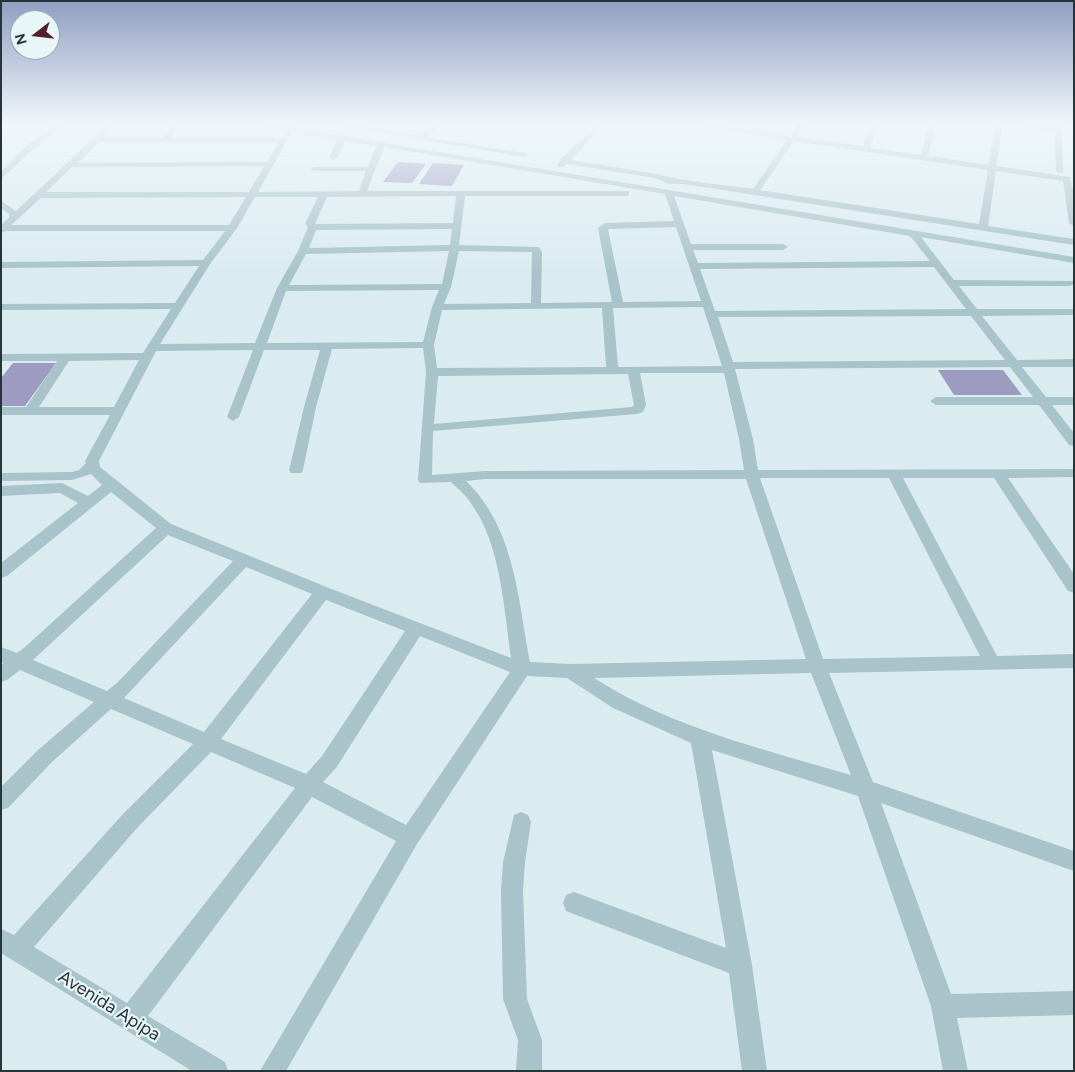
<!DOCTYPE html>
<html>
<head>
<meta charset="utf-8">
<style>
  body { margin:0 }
  #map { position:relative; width:1075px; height:1072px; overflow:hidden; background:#dbecf1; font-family:Figtree,sans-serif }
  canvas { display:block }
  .frame { position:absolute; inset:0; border:2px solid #283536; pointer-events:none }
  .north { position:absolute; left:10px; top:10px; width:50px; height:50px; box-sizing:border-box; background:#e8f5f9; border:1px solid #9ba8ab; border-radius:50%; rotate:254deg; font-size:14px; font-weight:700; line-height:20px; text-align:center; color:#283536 }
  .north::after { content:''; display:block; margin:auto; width:18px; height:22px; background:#561f2b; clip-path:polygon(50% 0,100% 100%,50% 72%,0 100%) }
</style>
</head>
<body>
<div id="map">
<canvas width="1075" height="1072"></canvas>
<div class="frame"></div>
<div class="north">N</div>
</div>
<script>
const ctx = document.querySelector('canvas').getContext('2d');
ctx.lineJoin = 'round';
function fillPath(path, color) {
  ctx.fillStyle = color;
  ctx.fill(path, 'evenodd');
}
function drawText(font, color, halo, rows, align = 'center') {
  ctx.font = font + ' Figtree,sans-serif';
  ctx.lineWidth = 4.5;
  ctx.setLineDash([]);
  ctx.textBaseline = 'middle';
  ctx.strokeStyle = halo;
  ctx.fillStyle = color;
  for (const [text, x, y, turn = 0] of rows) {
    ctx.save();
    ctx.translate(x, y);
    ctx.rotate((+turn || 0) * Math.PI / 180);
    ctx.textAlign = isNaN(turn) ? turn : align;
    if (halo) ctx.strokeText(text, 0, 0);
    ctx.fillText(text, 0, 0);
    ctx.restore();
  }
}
const green = new Path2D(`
  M398,162L426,164L412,183L383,182Z
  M433,163L464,165L452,186L419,184Z
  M13,363H56L25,406H1V378Z
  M938,370H1003L1022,395H954Z`);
const minor = new Path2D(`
  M1,123H6L1,127Z
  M57,123H65L30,152L1,179V172L24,148Z
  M108,123H115L103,138H162L173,123H180L170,138H282L286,131L248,123H266L287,127V123H295L294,128L1074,257V263L921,237L954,280L1073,281L1074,284L1069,286H959L977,309H1074V315L982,316L1017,360L1074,359V367H1022L1046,397H1074V405H1052L1074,433V446L1069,445L1039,405H936L930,401L936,397H1033L1010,367L735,369L753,439L758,470L1074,469V477L1008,478L1074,574V593L1068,591L994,478H903L997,656L1074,654V668L829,673L873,782L1074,851V871L881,803L951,994L1074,991V1015L957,1018L968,1071H943L931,1006L858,796L712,750L752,965L767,1071H742L729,973L566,911L563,903L566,895L574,892L726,948L691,743L613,708L567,678L527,676L417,844L286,1071H260L396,841L312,797L148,1016L225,1062L228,1071H192L1,953V929L14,935L123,814L193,744L111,709L52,762L8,808L1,810V787L38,750L94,702L20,670L7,680L1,682V665L4,663L1,662V647L17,653L25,647L156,528L111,492L7,576L1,578V563L78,503L60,493L1,496V486L62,483L88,496L102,485L91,474L72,480L1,481V473L72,472L79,470L86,463L85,461L110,415H1V407H26L57,361H1V354L143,353L171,309L1,310V304L175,303L199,266L1,268V262L203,260L225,231H6L1,233V225L9,218V214L1,208V201L16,211L94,138ZM292,132L337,140L329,158L333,160L337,158L345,141L376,146L368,167H314L310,169L314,171H366L359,191L258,192ZM99,142H279L267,162L78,163ZM384,147L665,194L674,221L605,223L598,228L612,302L541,303L542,252L539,247L459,245L465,196H626L629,195V191H367ZM264,166L249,192H46L72,167ZM456,196L453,223L315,224L327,197ZM674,196L910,236L930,261L698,263L693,250H783L788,247L783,244H691ZM246,197L229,225H11L41,198ZM255,197H318L305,224L308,227L298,251L277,288L255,343L160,344L210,264L237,228ZM676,227L701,301L623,302L608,229ZM452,229L450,245L309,248L316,230ZM449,251L442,284L289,285L306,254ZM459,251L532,252L531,303L444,304L451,287ZM934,267L966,309L715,311L700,269ZM439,290L432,307L423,342L267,343L286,291ZM703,307L722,366L618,367L613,308ZM602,308L606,367L437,368L434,345L442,310ZM971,316L1005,360L733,362L718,317ZM423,348L426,372L418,480L420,483L451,482C458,489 467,496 472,505C501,545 504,610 511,658L329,588L171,524L100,467L99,461L156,351L253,350L227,417L233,421L239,417L264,350H320L304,407L289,470L291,473H301L303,470L316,407L332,349ZM139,360L114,407H39L69,361ZM640,373H724L739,439L744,470L485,471L432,475L433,431L637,414L643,412L646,405ZM628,374L634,405L632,407L434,424L438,376ZM760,478H889L980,656L823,659ZM485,479H746L806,659L570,664L530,662C518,599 515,528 466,481ZM168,535L233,561L118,682L107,691L33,660ZM246,567L312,594L204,732L124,698ZM326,600L405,631L322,756L306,774L221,739ZM420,636L510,672L406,825L323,782L336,768ZM811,673L851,775C763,749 672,728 594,678ZM211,752L295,788L127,1003L34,947L137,828Z
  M326,123H344L417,135L437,123H445L425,137L524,153L528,155L524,157Z
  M598,123H605L571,160L657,174C687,182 721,184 753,189L787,140L685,123H705L790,136L798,123H805L796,137L863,146L871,123H879L870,148L921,155L929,123H937L928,156L989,165L995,123H1003L996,166L1070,177L1074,194V226L1069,223L1063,181L996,171L988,226L1074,239V245L684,184H669L655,178L567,164L564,167H558L557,165L561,159ZM794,141L988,170L979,224L760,190Z
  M1004,123H1025L1055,127L1054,123H1062L1063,173L1056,171L1055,132Z
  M521,812L528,815L531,822L525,862L523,891L527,999L542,1040V1071H516L518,1040L503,999L501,891L503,862L514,815Z`);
const nearStreetnames = [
  ["Avenida Apipa",109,1006,32]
];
fillPath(green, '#9d9cc0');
fillPath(minor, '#a8c3c9');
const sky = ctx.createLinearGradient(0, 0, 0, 273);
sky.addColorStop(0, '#909dc2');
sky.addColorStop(0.45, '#eff6f9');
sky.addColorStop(1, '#eff6f900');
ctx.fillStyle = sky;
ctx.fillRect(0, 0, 1075, 273);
drawText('18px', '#283536', '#e8f5f9', nearStreetnames);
</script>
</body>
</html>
